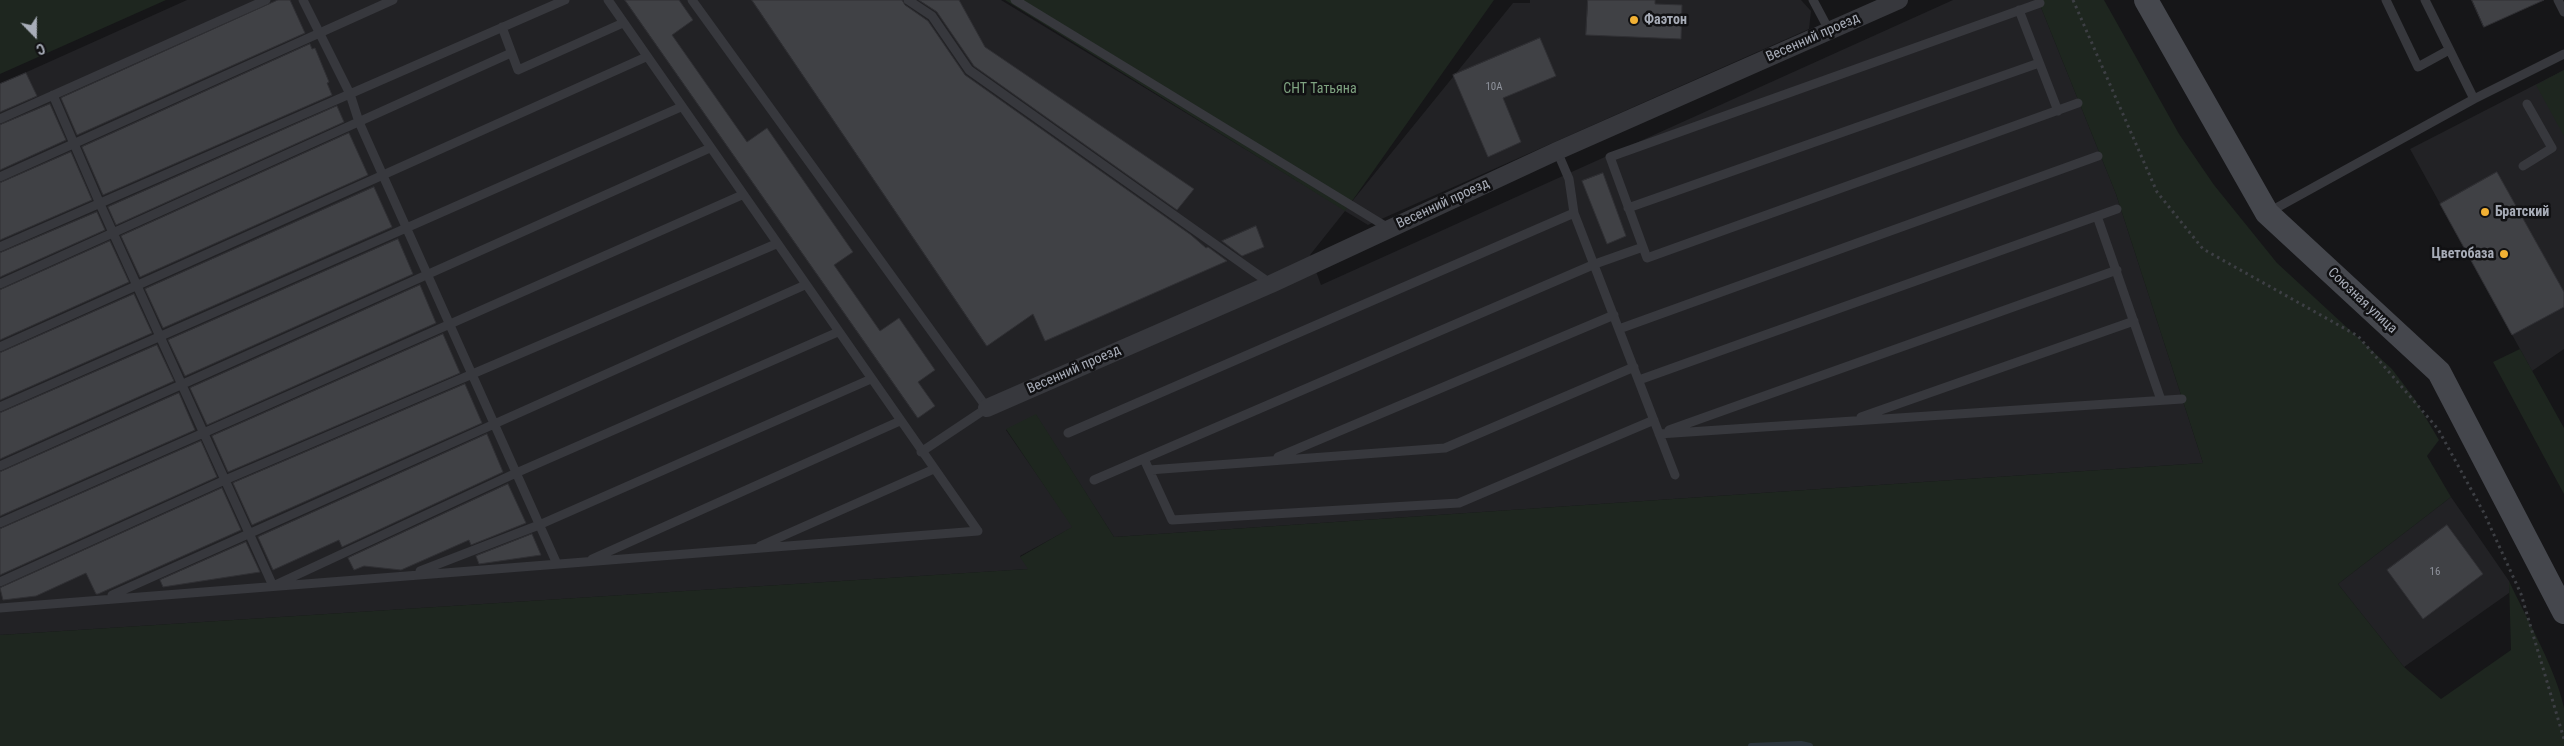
<!DOCTYPE html>
<html>
<head>
<meta charset="utf-8">
<style>
  body { margin:0 }
  #map { position:relative; width:2564px; height:746px; overflow:hidden; background:#161618; font-family:"Roboto Condensed",sans-serif }
  canvas { display:block }
  .north { position:absolute; left:10px; top:10px; width:50px; height:50px; -webkit-text-stroke:4px #111113; paint-order:stroke; rotate:158deg; font-size:14px; font-weight:700; line-height:20px; text-align:center; color:#a8adb8 }
  .north::after { content:''; display:block; margin:auto; width:18px; height:22px; background:#a8adb8; clip-path:polygon(50% 0,100% 100%,50% 72%,0 100%) }
</style>
</head>
<body>
<div id="map">
<canvas width="2564" height="746"></canvas>
<div class="north">С</div>
</div>
<script>
const ctx = document.querySelector('canvas').getContext('2d');
ctx.lineJoin = 'round';
function fillPath(path, color) {
  ctx.fillStyle = color;
  ctx.fill(path, 'evenodd');
}
function strokePath(path, color, width, dash) {
  ctx.strokeStyle = color;
  ctx.lineWidth = width;
  ctx.lineCap = dash ? 'butt' : 'round';
  ctx.setLineDash(dash || []);
  ctx.stroke(path);
}
function drawText(font, color, halo, rows, align = 'center') {
  ctx.font = font + ' "Roboto Condensed",sans-serif';
  ctx.lineWidth = 5;
  ctx.setLineDash([]);
  ctx.textBaseline = 'middle';
  ctx.strokeStyle = halo;
  ctx.fillStyle = color;
  for (const [text, x, y, turn = 0] of rows) {
    ctx.save();
    ctx.translate(x, y);
    ctx.rotate((+turn || 0) * Math.PI / 180);
    ctx.textAlign = isNaN(turn) ? turn : align;
    if (halo) ctx.strokeText(text, 0, 0);
    ctx.fillText(text, 0, 0);
    ctx.restore();
  }
}
const built = new Path2D(`
  M187,0H1001L1345,210L1513,3H1530V0H1801L1811,11L1809,29L1368,225L1345,211L1310,255L1321,285L1953,0H2038L2116,194L2203,463L1114,537L1036,415L1006,430L1073,527L1020,556L1029,569L0,635V84Z
  M2564,70V349L2532,371L2410,149Z
  M2451,497L2509,581V593L2404,667L2338,584Z`);
const green = new Path2D(`
  M0,0H166L0,74Z
  M1005,0H1494L1345,211Z
  M2038,0H2104L2179,134L2214,185L2277,263L2392,369L2414,398L2439,440L2427,456L2451,497L2338,584L2404,667L2441,699L2511,650L2509,581C2526,618 2556,669 2564,708C2564,720 2564,734 2564,746H0V635L1028,569L1020,557L1072,527L1006,429L1036,414L1114,537L2203,463L2116,194Z
  M2564,70V136L2536,85Z
  M2520,349L2564,428V494L2493,362Z`);
const stream = new Path2D(`
  M1751,746L1801,744L1810,746`);
const building = new Path2D(`
  M278,0H290L305,33L77,135L61,98Z
  M625,0H679L693,20L672,35L747,142L767,128L853,252L834,265L880,331L899,318L935,370L918,382L935,406L918,418Z
  M752,0H902L905,5L928,21L965,75L1191,235L1206,248L1208,247L1227,261L1045,341L1033,314L987,346Z
  M919,0H959L985,47L1194,189L1177,210L974,66L937,12Z
  M1588,0H1655V4L1682,5L1681,39L1586,35Z
  M2472,0H2544L2484,27Z
  M1540,38L1556,76L1503,98L1521,142L1488,157L1453,75Z
  M310,44L312,49L315,48L329,82L327,83L332,95L103,195L82,147Z
  M26,73L37,96L0,112V84Z
  M50,104L66,140L0,170V125Z
  M337,106L344,122L116,225L108,207Z
  M349,133L368,175L140,277L121,236Z
  M71,152L92,200L0,240V183Z
  M2497,172L2564,292V307L2512,335L2440,204Z
  M1603,173L1626,236L1607,244L1582,181Z
  M374,187L392,227L163,328L145,289Z
  M97,212L105,230L0,277V253Z
  M1256,226L1264,247L1242,256L1222,241Z
  M398,239L413,274L185,376L168,340Z
  M110,241L129,282L0,340V290Z
  M420,285L436,323L207,425L190,388Z
  M134,294L152,333L0,400V353Z
  M443,334L460,373L228,472L212,436Z
  M157,345L174,381L0,459V413Z
  M465,384L482,423L252,525L233,483Z
  M179,393L195,430L0,516V472Z
  M487,434L503,472L342,547L339,540L273,570L258,537Z
  M201,441L217,477L0,575V529Z
  M508,484L526,523L471,545L469,540L401,570L364,566L354,570L348,558Z
  M222,488L241,530L98,594H96L86,573L36,596L3,600L0,588Z
  M2447,525L2483,574L2423,619L2387,570Z
  M532,534L541,555L479,564L476,556Z
  M246,542L260,572L163,587L160,580Z`);
const path = new Path2D(`
  M2073,0L2157,192L2203,249L2358,336L2438,429L2484,513L2521,594L2564,739`);
const lane = new Path2D(`
  M303,0L350,94L359,122L557,564
  M608,0L978,531
  M692,0L987,408L921,452
  M908,0L932,16L969,70L1271,284
  M1015,0L1390,229
  M1813,0L1829,30
  M2386,0L2418,67L2449,50
  M2425,0L2474,99
  M2558,0L2564,12
  M2040,3L1610,157L1647,258L2078,103
  M2019,10L2058,111
  M502,27L518,70L623,23
  M53,95L100,204L273,586L516,473L838,332
  M0,119L266,0
  M1557,151L1569,179L1574,213L1675,475
  M2523,166L2552,148L2527,104
  M0,177L393,0
  M1628,208L2039,63
  M2269,212L2474,99L2564,54
  M2097,216L2161,400
  M0,247L565,0
  M0,284L511,53
  M1619,329L2098,156
  M0,347L646,57
  M1639,380L2117,209
  M0,407L681,107
  M1861,417L2134,321
  M1669,430L2117,270
  M1068,433L1574,213
  M1659,434L2182,399
  M1278,457L1614,315
  M1144,459L1172,520L1459,503L1654,420
  M0,466L710,148
  M1149,470L1445,448L1634,367
  M1094,480L1595,264L1643,247
  M0,523L742,195
  M760,546L934,469
  M592,559L900,421
  M420,571L539,525L871,379
  M0,582L225,480L776,244
  M112,595L805,285
  M0,608L978,531`);
const street = new Path2D(`
  M987,408L1271,284L1557,151L1899,0`);
const secondary = new Path2D(`
  M2146,0L2267,213L2439,372L2564,612`);
const markers = [
  [1634,20,5,"#f2b134"],
  [2485,212,5,"#f2b134"],
  [2504,254,5,"#f2b134"]
];
const numberNames = [
  ["10А",1494,87],
  ["16",2435,572]
];
const poiNames = [
  ["Фаэтон",1644,20],
  ["Братский",2495,212],
  ["Цветобаза",2494,254,"right"]
];
const streetNames = [
  ["Весенний проезд",1813,38,-24],
  ["Весенний проезд",1443,204,-25],
  ["Союзная улица",2362,301,43],
  ["Весенний проезд",1074,370,-24]
];
const parkNames = [
  ["СНТ Татьяна",1320,89]
];
fillPath(built, '#222225');
fillPath(green, '#1e261f');
strokePath(stream, '#2c353c', 6);
fillPath(building, '#404145');
strokePath(building, '#303034', 1);
strokePath(path, '#3d3f44', 3, [2.5, 4]);
strokePath(lane, '#37383d', 9);
strokePath(street, '#37383d', 18);
strokePath(secondary, '#45474d', 24);
for (const [x, y, r, color] of markers) {
  const dot = new Path2D();
  dot.arc(x, y, r, 0, 2 * Math.PI);
  ctx.fillStyle = color;
  ctx.fill(dot);
  strokePath(dot, '#111113', 2);
}
drawText('11px', '#8e929b', null, numberNames);
drawText('bold 14px', '#a8adb8', '#111113', poiNames, 'left');
drawText('14px', '#a8adb8', '#111113', streetNames);
drawText('14px', '#7fa381', '#111113', parkNames);
</script>
</body>
</html>
